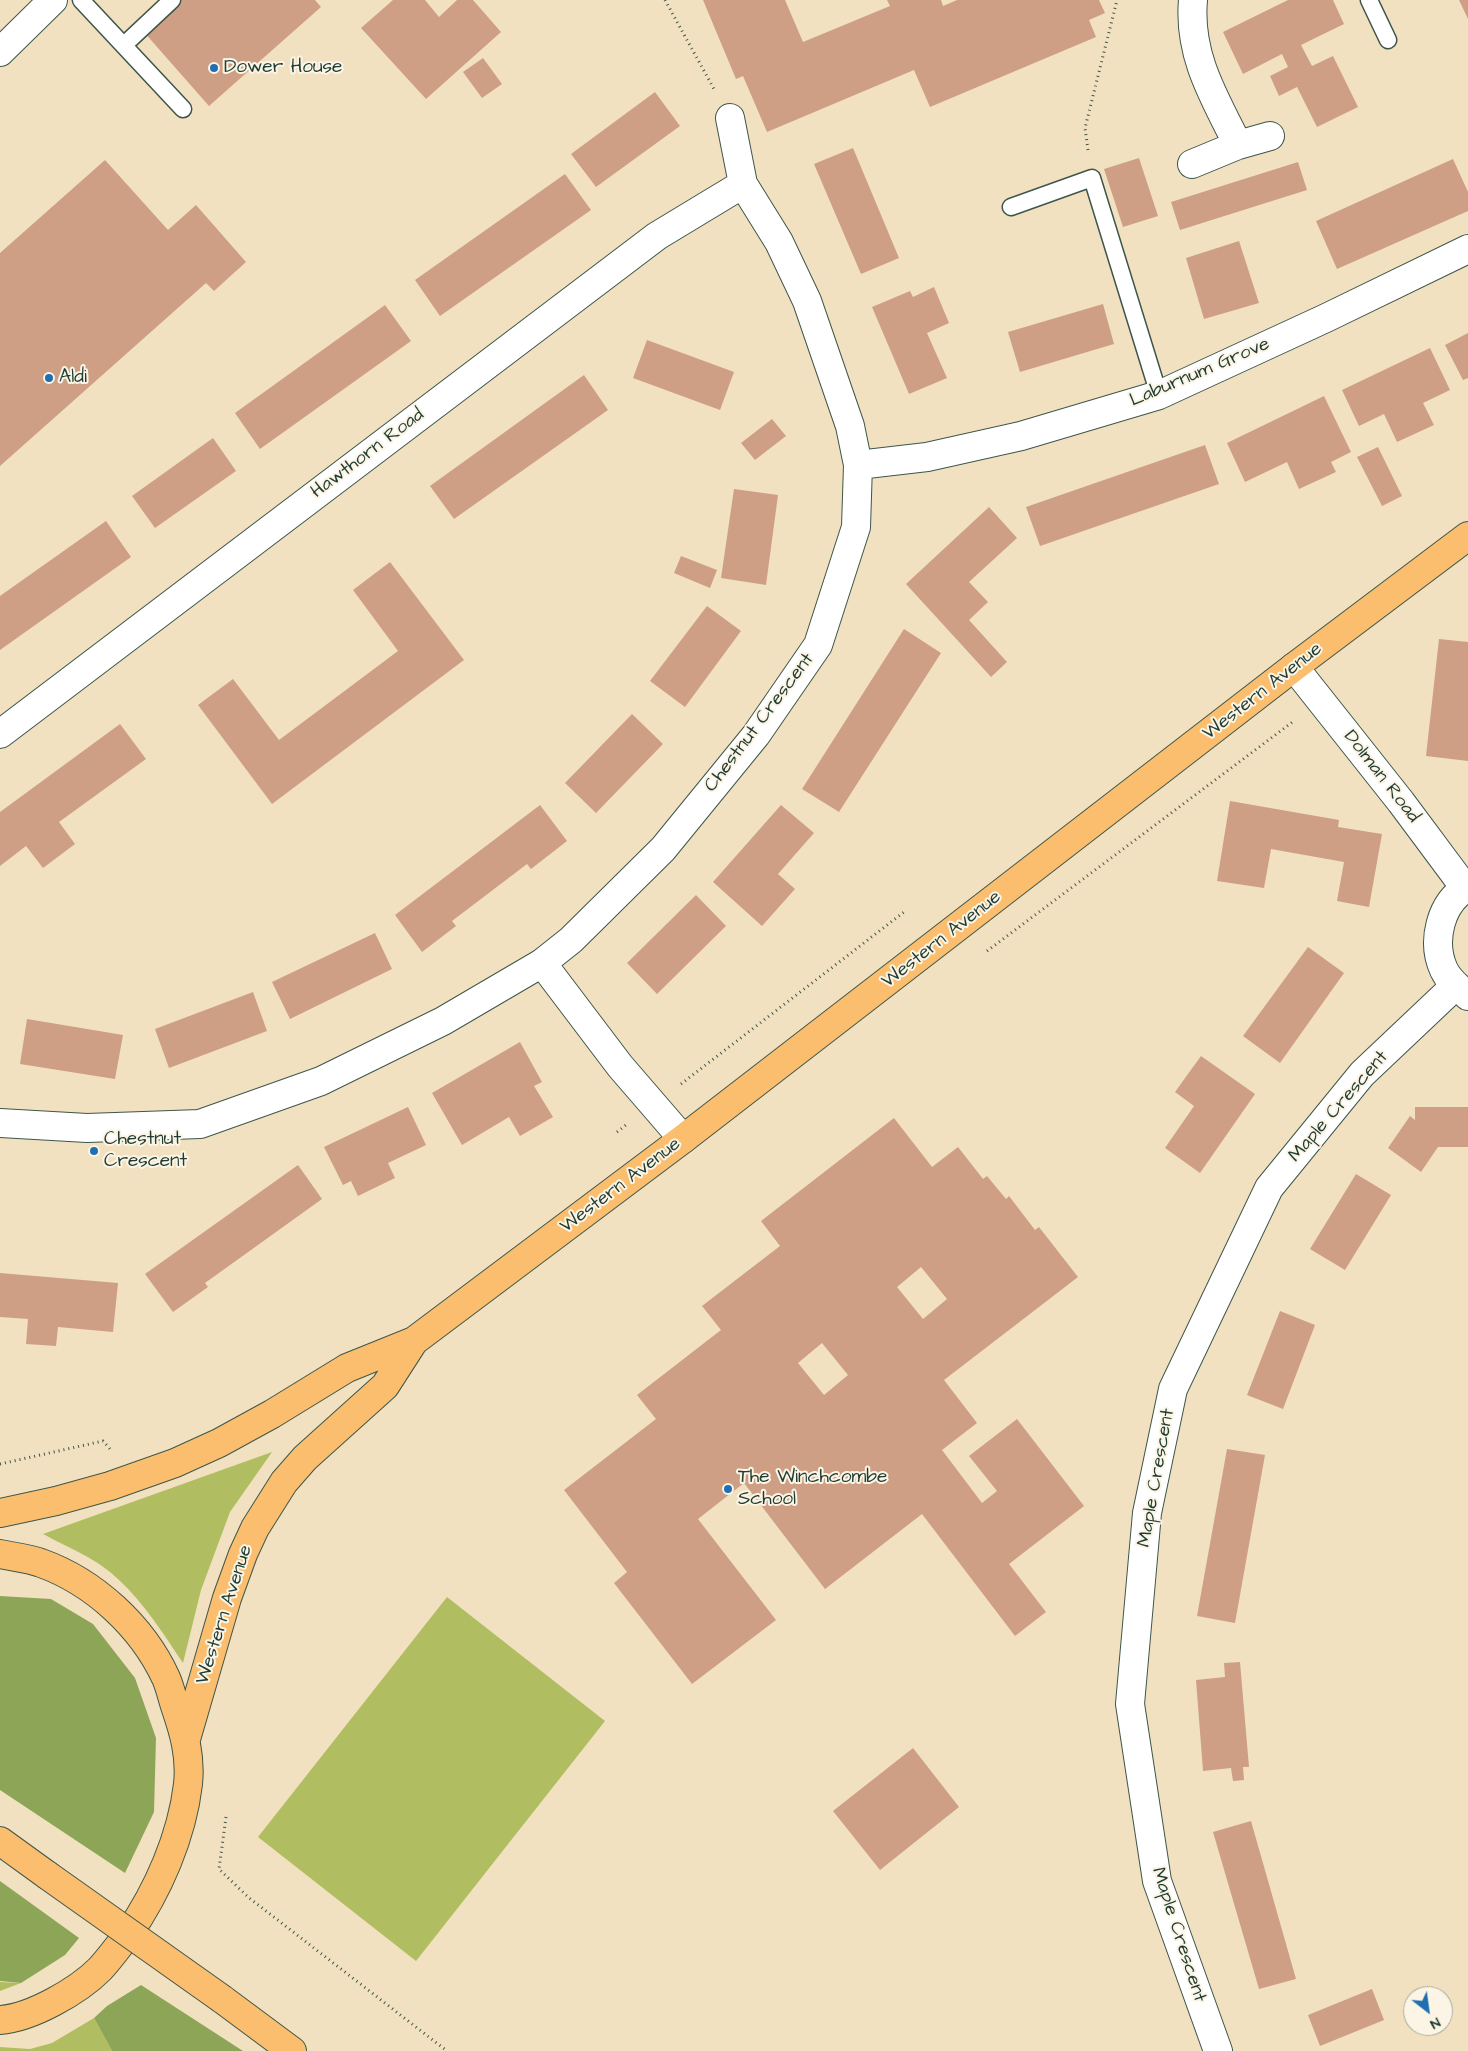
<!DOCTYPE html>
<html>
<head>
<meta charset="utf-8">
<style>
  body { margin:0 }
  #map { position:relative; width:1468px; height:2051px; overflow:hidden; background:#f1e1c1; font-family:"Architects Daughter",sans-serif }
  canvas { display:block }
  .north { position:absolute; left:1403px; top:1986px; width:50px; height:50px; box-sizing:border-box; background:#fcf5e5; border:1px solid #a4ab9e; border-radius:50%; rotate:150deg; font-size:14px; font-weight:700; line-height:20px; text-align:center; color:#1f3d34 }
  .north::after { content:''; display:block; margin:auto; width:18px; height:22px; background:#1f6fb2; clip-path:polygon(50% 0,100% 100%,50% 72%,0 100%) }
</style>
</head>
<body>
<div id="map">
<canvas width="1468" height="2051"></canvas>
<div class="north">N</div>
</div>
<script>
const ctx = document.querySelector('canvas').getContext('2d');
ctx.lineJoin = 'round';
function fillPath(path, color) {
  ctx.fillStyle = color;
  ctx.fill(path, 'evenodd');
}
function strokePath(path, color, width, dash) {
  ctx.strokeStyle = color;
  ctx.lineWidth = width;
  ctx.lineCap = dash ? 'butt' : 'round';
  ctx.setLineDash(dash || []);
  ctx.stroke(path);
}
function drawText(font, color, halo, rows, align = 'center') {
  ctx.font = font + ' "Architects Daughter",sans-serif';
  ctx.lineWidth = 4;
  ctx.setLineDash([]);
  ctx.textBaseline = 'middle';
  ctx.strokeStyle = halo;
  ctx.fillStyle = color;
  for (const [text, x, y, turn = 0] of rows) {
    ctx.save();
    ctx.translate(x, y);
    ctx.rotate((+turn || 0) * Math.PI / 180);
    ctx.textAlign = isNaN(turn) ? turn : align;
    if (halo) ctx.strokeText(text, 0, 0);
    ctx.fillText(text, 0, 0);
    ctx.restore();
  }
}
const green = new Path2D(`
  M272,1452L230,1512L201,1590L183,1663C164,1635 145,1604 119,1580C98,1559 69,1548 43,1534Z
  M447,1597L605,1721L416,1961L258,1837Z
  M0,1982L21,1983L0,1991Z
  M94,2018L112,2051H0V2047L30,2049L52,2043Z`);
const forest = new Path2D(`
  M0,1596L51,1599L93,1624L135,1678L156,1738L154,1812L125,1873L0,1790Z
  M0,1881L79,1938L65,1955L21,1983L0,1981Z
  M141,1985L243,2051H112L94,2018L107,2006Z`);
const building = new Path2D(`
  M180,0H315L321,7L209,106L143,31Z
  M393,0H425L439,17L457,0H473L501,32L426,99L361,28Z
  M703,0H785L803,42L890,6L887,0H941L943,6L957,0H1099L1105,13L1089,20L1096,37L930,107L914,70L767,132L743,76L736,79Z
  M1288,0H1333L1344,24L1301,45L1312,66L1333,56L1358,107L1317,127L1297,87L1279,96L1270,76L1288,67L1282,54L1243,74L1223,32Z
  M1459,0H1468V19Z
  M483,58L502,84L482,98L463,72Z
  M655,92L680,126L596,187L571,154Z
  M853,148L899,258L861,274L814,164Z
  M1139,158L1158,216L1123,227L1104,169Z
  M1453,159L1468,192V211L1337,269L1316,221Z
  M105,160L168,230L196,205L246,262L214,291L206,283L0,466V253Z
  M1298,162L1307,190L1180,230L1171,202Z
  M565,174L591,210L440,316L415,280Z
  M1239,241L1259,303L1204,319L1186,258Z
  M934,287L949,323L927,333L947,378L909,394L872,307L910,291L913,297Z
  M1103,304L1114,344L1020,372L1008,332Z
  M385,305L411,341L260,449L235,413Z
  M1468,333V378L1463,380L1445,345Z
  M647,340L734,372L720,410L633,378Z
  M1430,348L1450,390L1423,403L1434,425L1397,442L1384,414L1359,426L1342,390Z
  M584,375L608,410L454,519L430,486Z
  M1324,396L1351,452L1331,462L1336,472L1299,489L1287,462L1245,482L1227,443Z
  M772,419L786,436L755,460L741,443Z
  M213,438L236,471L155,528L132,496Z
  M1205,445L1219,484L1040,546L1026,507Z
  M1378,447L1402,496L1382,506L1357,457Z
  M734,489L778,495L766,585L721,578Z
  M989,507L1017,538L969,582L988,602L969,620L1007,662L991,677L906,584Z
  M106,521L131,557L0,650V596Z
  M681,556L717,570L710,588L674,573Z
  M390,562L464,660L272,804L198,705L233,679L279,740L398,651L353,590Z
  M707,606L741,631L685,707L650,681Z
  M904,629L941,653L839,812L802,789Z
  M1439,639L1468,642V761L1426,756Z
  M632,714L663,744L596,813L565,783Z
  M120,724L146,759L59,822L75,844L43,868L26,846L0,866V812Z
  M1230,801L1339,820L1338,827L1382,834L1369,907L1337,901L1344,862L1271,849L1264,888L1217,881Z
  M540,805L567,841L531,869L527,864L452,921L456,926L422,952L395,915Z
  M781,805L814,833L778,874L795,889L762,926L713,882Z
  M696,895L726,926L657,994L627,963Z
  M375,933L392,969L290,1019L272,982Z
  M1308,947L1344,973L1280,1063L1243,1036Z
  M253,992L267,1031L169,1068L155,1029Z
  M27,1019L123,1035L115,1079L20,1064Z
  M520,1042L542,1082L534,1086L553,1117L520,1136L509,1117L462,1145L432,1093Z
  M1201,1056L1255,1094L1200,1173L1165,1148L1194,1106L1175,1092Z
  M408,1107L426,1145L388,1163L395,1178L358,1196L351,1181L343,1185L324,1147Z
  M1415,1107H1468V1147H1438L1421,1172L1388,1148L1410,1116L1415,1120Z
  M894,1118L932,1167L958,1147L983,1179L987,1176L1006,1199L1009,1196L1035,1230L1039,1227L1078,1277L944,1380L977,1423L942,1450L982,1503L997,1491L969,1456L1017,1419L1084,1506L1009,1564L1046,1612L1015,1636L922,1514L825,1589L744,1483L698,1519L776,1620L692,1684L614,1583L627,1572L564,1490L656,1419L637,1395L721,1330L702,1306L780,1246L761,1221ZM921,1267L947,1299L923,1319L897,1287ZM822,1343L848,1375L824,1395L798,1363Z
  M298,1165L322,1199L205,1283L208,1287L173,1312L145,1274Z
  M1356,1174L1391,1195L1345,1270L1310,1249Z
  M0,1273L118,1283L113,1332L58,1327L56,1346L26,1344L28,1319L0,1317Z
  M1280,1311L1315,1325L1283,1409L1247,1395Z
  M1227,1449L1265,1455L1235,1623L1197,1616Z
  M1240,1662L1249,1767H1243L1244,1780L1233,1781L1231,1768L1203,1771L1196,1680L1225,1677L1224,1663Z
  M913,1748L959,1807L880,1870L833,1811Z
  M1251,1821L1296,1979L1259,1989L1213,1832Z
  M1372,1989L1384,2020L1320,2046L1308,2015Z`);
const path = new Path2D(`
  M665,0L714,89
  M1088,150L1085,128L1117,0
  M987,951L1294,721
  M681,1084L904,912
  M617,1132L626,1125
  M0,1464L103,1441L110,1449
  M226,1817L219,1869L248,1897L447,2051`);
const service = new Path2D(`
  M81,0L183,109
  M1369,0L1388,40
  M124,45L172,0
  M1011,207L1092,178L1159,395`);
const minor = new Path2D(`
  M1193,0C1188,55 1214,97 1238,145
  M1192,164L1238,145L1270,136
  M858,465L927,457L1021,436L1159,395L1326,318L1468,249
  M1294,667L1401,802L1465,888
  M0,734L657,236L743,184
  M1468,887C1440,902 1431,942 1444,970C1449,981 1459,988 1468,996
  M542,963L620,1066L683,1139
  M0,1123L87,1128L200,1124L321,1081L443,1021L542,963L571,940L663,849L756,735L818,645L856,527L858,465L850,426L807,301L779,242L743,184L730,118
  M1218,2051L1157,1881L1130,1704L1147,1513L1173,1389L1269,1188L1362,1074L1455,986`);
const tertiary = new Path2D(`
  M0,52L53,0`);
const primary = new Path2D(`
  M0,1513L56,1501L110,1486L175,1463L219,1443L272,1414L347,1368L414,1341L683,1139L1294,667L1468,536
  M0,1554C13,1557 28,1558 41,1563C94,1582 142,1626 166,1678C170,1687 172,1697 175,1706C184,1732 191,1756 188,1784C182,1836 158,1891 128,1934C119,1946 110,1958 100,1969C78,1991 31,2018 0,2020
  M186,1739L227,1598L243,1554L255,1528L284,1482L305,1458L385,1386L414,1341`);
const trunk = new Path2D(`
  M0,1841L47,1875
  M222,1999L292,2051`);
const trunkBridge = new Path2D(`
  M47,1875L222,1999`);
const markers = [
  [214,68,5,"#1f6fb2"],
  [49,378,5,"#1f6fb2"],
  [94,1151,5,"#1f6fb2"],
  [728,1489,5,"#1f6fb2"]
];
const poiNames = [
  ["Dower House",224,68],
  ["Aldi",59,378],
  ["Chestnut",104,1140],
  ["Crescent",104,1162],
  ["The Winchcombe",738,1478],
  ["School",738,1500]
];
const streetNames = [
  ["Laburnum Grove",1200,373,-23],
  ["Hawthorn Road",368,454,-37],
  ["Western Avenue",1263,692,-38],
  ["Chestnut Crescent",760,723,-53],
  ["Dolman Road",1381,777,52],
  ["Western Avenue",942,940,-38],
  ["Maple Crescent",1339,1107,-49],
  ["Western Avenue",621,1186,-37],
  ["Maple Crescent",1157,1478,-80],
  ["Western Avenue",225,1615,-72],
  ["Maple Crescent",1178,1935,72]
];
fillPath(green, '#b0be61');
fillPath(forest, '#8ca557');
fillPath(building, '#ce9f85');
strokePath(service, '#3e5649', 19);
strokePath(minor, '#3e5649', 30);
strokePath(tertiary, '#3e5649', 30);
strokePath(primary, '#3e5649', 30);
strokePath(trunk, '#3e5649', 30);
strokePath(path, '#3e5649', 3, [1, 4]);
strokePath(service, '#fff', 16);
strokePath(minor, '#fff', 28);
strokePath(tertiary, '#fff', 28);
strokePath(primary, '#fabe6e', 28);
strokePath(trunk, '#fabe6e', 28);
strokePath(trunkBridge, '#3e5649', 30, []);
strokePath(trunkBridge, '#fabe6e', 28);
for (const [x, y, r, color] of markers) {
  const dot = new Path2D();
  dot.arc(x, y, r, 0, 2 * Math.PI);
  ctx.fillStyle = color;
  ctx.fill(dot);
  strokePath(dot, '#fcf5e5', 2);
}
drawText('19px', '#1f3d34', '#fcf5e5', poiNames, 'left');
drawText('19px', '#1f3d34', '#fcf5e5', streetNames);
</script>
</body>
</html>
